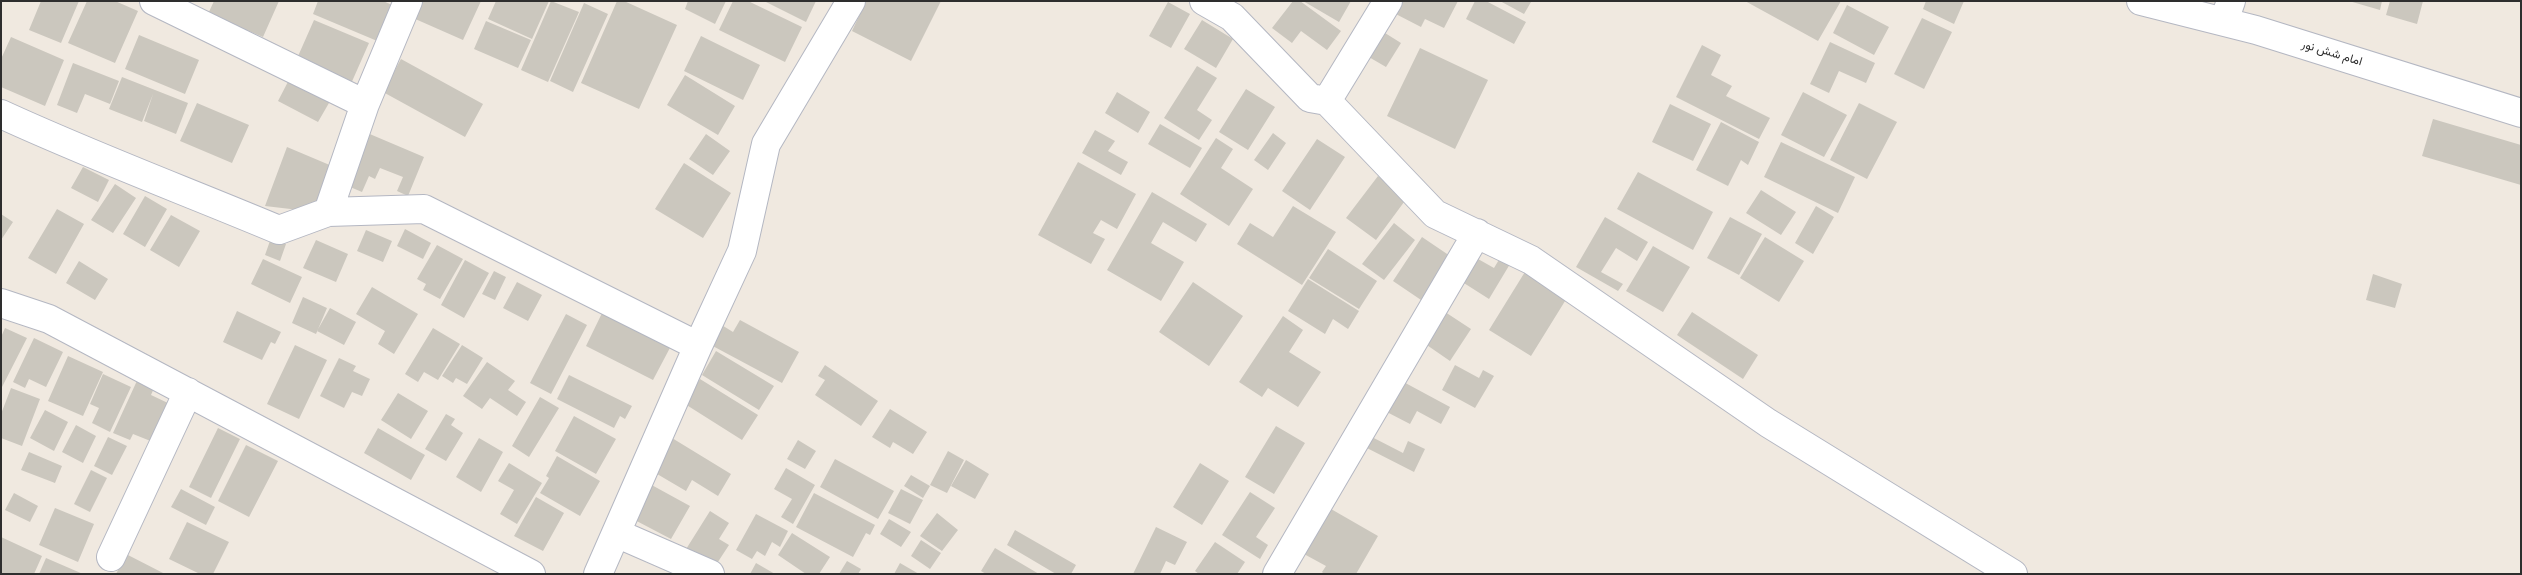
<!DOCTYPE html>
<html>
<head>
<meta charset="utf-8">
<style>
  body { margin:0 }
  #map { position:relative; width:2522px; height:575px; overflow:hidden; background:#f0e9e0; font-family:Figtree,sans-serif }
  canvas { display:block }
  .frame { position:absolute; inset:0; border:2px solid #2e2e2e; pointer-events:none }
</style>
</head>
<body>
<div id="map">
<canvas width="2522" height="575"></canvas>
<div class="frame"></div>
</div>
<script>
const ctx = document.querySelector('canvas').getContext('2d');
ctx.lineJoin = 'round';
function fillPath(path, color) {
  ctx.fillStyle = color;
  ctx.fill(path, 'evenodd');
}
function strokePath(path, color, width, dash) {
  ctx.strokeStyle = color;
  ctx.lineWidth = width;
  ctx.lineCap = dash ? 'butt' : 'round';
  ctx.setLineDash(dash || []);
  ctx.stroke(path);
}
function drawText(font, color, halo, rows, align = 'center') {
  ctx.font = font + ' Figtree,Vazirmatn,sans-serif';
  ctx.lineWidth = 5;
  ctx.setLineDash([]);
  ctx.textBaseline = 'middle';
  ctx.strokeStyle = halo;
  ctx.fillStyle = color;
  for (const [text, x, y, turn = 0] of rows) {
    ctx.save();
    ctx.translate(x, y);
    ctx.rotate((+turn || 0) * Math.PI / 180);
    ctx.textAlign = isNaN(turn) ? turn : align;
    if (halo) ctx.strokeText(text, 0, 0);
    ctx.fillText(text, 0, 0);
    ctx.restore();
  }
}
const building = new Path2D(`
  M41,1H79L61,43L29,30Z
  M87,1H115L138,11L115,63L68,43Z
  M214,1H279L263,37L208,14Z
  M318,1H383L397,7L382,43L313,14Z
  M420,1H481L463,40L413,18Z
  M496,1H549L532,39L488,19Z
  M551,1L579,12L548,82L521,70Z
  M617,1H624L677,25L639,109L581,83Z
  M688,1H726L715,24L685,9Z
  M733,1H748L802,27L785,62L719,30Z
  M764,1H816L806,22Z
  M866,1H941L911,61L852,31Z
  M1293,1H1300L1341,31L1327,50L1301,31L1292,43L1272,28Z
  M1303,1H1351L1339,22Z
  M1392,1H1458L1444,28L1425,19L1421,27L1388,10Z
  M1475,1H1486L1526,22L1514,44L1466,19Z
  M1500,1H1529L1531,2L1524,14Z
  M1745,1H1841L1818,41Z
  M1926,1H1964L1954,24L1923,9Z
  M2349,1H2382L2380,10Z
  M2390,1H2423L2417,24L2386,15Z
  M1168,2L1190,14L1171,48L1149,36Z
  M584,3L608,14L573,92L550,81Z
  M1847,5L1889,27L1874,55L1833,33Z
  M1922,18L1952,32L1924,89L1894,74Z
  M314,20L369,43L350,86L295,63Z
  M1202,20L1233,39L1216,68L1184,49Z
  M486,21L531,40L518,68L474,49Z
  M1377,28L1401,43L1386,67L1362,53Z
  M139,35L199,60L185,94L125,69Z
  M701,36L760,65L743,100L684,71Z
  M11,37L64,60L45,106L1,87V59Z
  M1830,42L1875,63L1866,83L1839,71L1829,93L1810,84Z
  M1702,45L1721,55L1711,75L1732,86L1726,96L1770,118L1759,139L1676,97Z
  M1420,48L1488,80L1455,149L1387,116Z
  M401,59L483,104L465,137L383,92Z
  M73,63L119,81L110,104L85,94L77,113L57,105Z
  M1197,66L1217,78L1197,110L1212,120L1199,140L1164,118Z
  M292,74L333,96L318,122L278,101Z
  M685,75L735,106L718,135L667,105Z
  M122,77L188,103L176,134L144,121L153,94L142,122L109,109Z
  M1246,89L1275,107L1248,150L1219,132Z
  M1117,92L1150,112L1138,133L1105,113Z
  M1803,92L1847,115L1824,157L1781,135Z
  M197,103L249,125L232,163L180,141Z
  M1859,103L1897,122L1867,179L1830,160Z
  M1670,104L1711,124L1693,161L1652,142Z
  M2433,119L2521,145V185L2422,156Z
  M1721,122L1759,142L1748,165L1741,160L1728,186L1696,170Z
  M1160,124L1202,148L1190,168L1148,144Z
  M1095,130L1115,141L1108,151L1128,162L1121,175L1082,153Z
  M365,132L424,157L408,196L397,191L403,177L380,168L375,179L369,176L362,192L343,184Z
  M1273,133L1286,143L1268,170L1254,160Z
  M706,134L730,151L713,175L689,159Z
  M1216,138L1233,149L1221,168L1253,189L1229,226L1180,194Z
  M1317,139L1345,157L1310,210L1282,191Z
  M1781,142L1855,177L1838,213L1764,177Z
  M287,147L332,166L316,212L265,206Z
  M1078,162L1136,194L1117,229L1101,220L1093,233L1105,239L1091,264L1038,235Z
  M684,163L731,193L703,238L655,209Z
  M83,167L109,180L98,202L71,188Z
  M1638,172L1713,212L1693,250L1617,209Z
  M1378,176L1407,198L1376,240L1346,218Z
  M115,184L136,198L113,233L91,220Z
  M1761,190L1796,212L1781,235L1746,213Z
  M1152,192L1207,224L1196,242L1163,222L1151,243L1184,262L1161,301L1107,270Z
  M145,196L167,209L145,247L123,234Z
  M1293,206L1336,232L1302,285L1237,244L1250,223L1273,237Z
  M1816,206L1834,217L1813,254L1795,243Z
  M57,209L84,224L56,274L28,258Z
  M1,214L13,222L1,240Z
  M171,215L200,231L179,267L150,250Z
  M1605,217L1648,242L1637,261L1616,248L1601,272L1623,284L1618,291L1576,267Z
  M1730,217L1762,234L1739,275L1707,258Z
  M1394,223L1415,240L1384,280L1362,264Z
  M405,229L431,243L423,259L397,246Z
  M366,230L392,241L383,262L357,251Z
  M1422,237L1453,258L1424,302L1393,281Z
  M1765,237L1804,261L1779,302L1740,278Z
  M271,238L286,244L280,261L265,255Z
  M316,240L348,254L336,282L303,268Z
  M437,245L463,259L440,299L423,290L426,284L417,279Z
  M1653,246L1690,267L1663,312L1626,291Z
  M1328,249L1377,281L1359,309L1309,278Z
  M1503,253L1513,259L1489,299L1456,278L1471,255L1494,268Z
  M263,259L302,277L290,303L251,284Z
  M465,260L489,273L464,318L441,305Z
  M79,261L108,279L95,300L66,283Z
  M1528,267L1570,293L1531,356L1489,330Z
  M494,271L506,277L495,300L482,294Z
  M2373,274L2402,284L2395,308L2366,300Z
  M1308,279L1359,311L1348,329L1333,319L1325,334L1288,311Z
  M517,282L542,295L528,321L503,308Z
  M1193,282L1243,316L1209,366L1159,332Z
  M372,287L418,314L394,354L378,344L385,331L356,314Z
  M303,297L327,308L316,334L292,323Z
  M330,308L356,322L344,345L317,331Z
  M604,309L672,344L653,380L586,346Z
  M1442,310L1471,329L1450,361L1421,341Z
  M237,311L281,332L275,344L271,342L262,360L223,342Z
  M1692,312L1758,355L1743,379L1677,335Z
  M566,314L587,325L551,394L530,383Z
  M1283,316L1303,330L1289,352L1321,372L1298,407L1268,388L1262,397L1239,382Z
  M740,320L799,352L782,383L709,344L720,324L733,332Z
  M5,328L27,338L1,389V337Z
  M433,328L460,344L438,380L424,372L418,382L405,374Z
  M34,338L63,352L46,387L29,379L25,388L13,382Z
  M295,345L327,360L299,419L267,404Z
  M462,345L483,358L467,384L456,378L453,383L442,376Z
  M716,351L774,386L759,410L702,375Z
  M68,356L103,372L83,416L48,401Z
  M339,358L356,366L353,371L370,379L362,396L352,392L344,408L320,396Z
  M487,362L515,381L508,390L526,402L517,416L490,398L482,409L463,396Z
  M825,365L878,401L861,426L815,395L825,380L818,376Z
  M1455,365L1479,378L1483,370L1494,376L1475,408L1442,390Z
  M141,372L158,379L151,395L170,404L153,442L133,434L130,440L113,433Z
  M103,374L131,387L110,432L92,423L99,408L90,404Z
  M569,375L632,406L625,419L620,416L614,428L557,399Z
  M700,379L758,415L742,440L685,404Z
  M1398,379L1450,407L1441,424L1417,411L1410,424L1381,409Z
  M11,388L40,399L22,446L1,438V414Z
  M398,393L428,411L411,439L381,420Z
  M540,397L559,408L529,457L512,446Z
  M890,409L927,432L913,454L893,442L890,448L872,437Z
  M45,410L68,422L54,451L30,438Z
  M446,414L455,419L451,425L463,433L446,461L425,449Z
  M574,416L616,439L596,474L555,451Z
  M76,425L96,436L83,463L62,452Z
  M1276,426L1305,443L1274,494L1245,477Z
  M218,428L240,439L211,498L189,487Z
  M378,428L425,455L411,480L364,453Z
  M1368,435L1403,453L1408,441L1425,449L1414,472L1363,446Z
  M108,437L127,446L112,475L94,466Z
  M479,438L503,452L481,492L456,477Z
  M672,438L731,474L718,496L692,480L686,491L652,471Z
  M798,440L816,451L805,469L787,459Z
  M246,445L278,461L249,517L218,501Z
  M948,451L964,460L947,493L930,485Z
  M29,452L62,466L55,483L21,470Z
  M557,456L600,481L580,516L540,493L549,478L546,476Z
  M835,459L894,491L878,519L820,487Z
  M966,460L989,474L975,499L951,486Z
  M509,463L542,483L517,524L500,514L514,490L498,481Z
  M1200,463L1229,481L1202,525L1173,507Z
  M786,468L815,485L793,524L781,517L792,499L774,489Z
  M91,470L107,478L90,512L74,504Z
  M911,475L930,486L923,498L904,486Z
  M648,483L690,506L671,539L629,517Z
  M181,489L215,507L206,525L171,507Z
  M901,489L923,500L910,524L888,513Z
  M1250,492L1275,508L1256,537L1268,545L1260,559L1222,535Z
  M14,493L38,506L30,522L5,510Z
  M814,493L875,525L870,535L866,533L853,557L796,527Z
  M536,497L564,513L543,551L514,536Z
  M55,508L94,524L78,562L39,545Z
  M1331,509L1378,536L1356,574H1324L1322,572L1326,566L1304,554Z
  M710,511L729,523L719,539L729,545L712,571L683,554Z
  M937,513L958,530L942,551L920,536Z
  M756,514L788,531L780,547L772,542L765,556L757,551L752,559L736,550Z
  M889,519L911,532L901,547L880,534Z
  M187,522L229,542L213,574H200L169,559Z
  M1156,527L1187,542L1175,565L1166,561L1160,574H1133Z
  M1015,530L1076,565L1071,574H1056L1007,545Z
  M792,533L830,557L819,574H806L778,555Z
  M1,537L42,556L34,574H1Z
  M921,540L941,553L930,569L911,556Z
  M1215,542L1245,562L1237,574H1199L1195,571Z
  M995,548L1039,574H986L981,571Z
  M126,554L165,574H116Z
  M46,558L83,574H39Z
  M847,561L861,569L858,574H839Z
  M756,563L775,574H750Z
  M900,563L919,574H894Z`);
const minor = new Path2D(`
  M154,1L365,104
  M1204,1L1232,17L1310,98L1327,101L1435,214L1531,260L1768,423L2013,574
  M2224,21L2231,1
  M1327,101L1388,1
  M1,114C92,156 186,191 279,230L328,212L424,209L698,346
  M328,212L365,104L408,1
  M1,303L49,319L531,574
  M616,533L710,574
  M111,557L188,392
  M598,574L698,346L742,251L766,144L851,1
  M1277,574L1477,233`);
const tertiary = new Path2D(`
  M2141,1L2256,30L2521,113`);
const streetNames = [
  ["امام شش نور",2332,53,17]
];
fillPath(building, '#cbc7be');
strokePath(minor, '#b4b7c2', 30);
strokePath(tertiary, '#b4b7c2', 30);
strokePath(minor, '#fff', 28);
strokePath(tertiary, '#fff', 28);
drawText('12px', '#2e2e2e', '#fff', streetNames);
</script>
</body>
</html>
